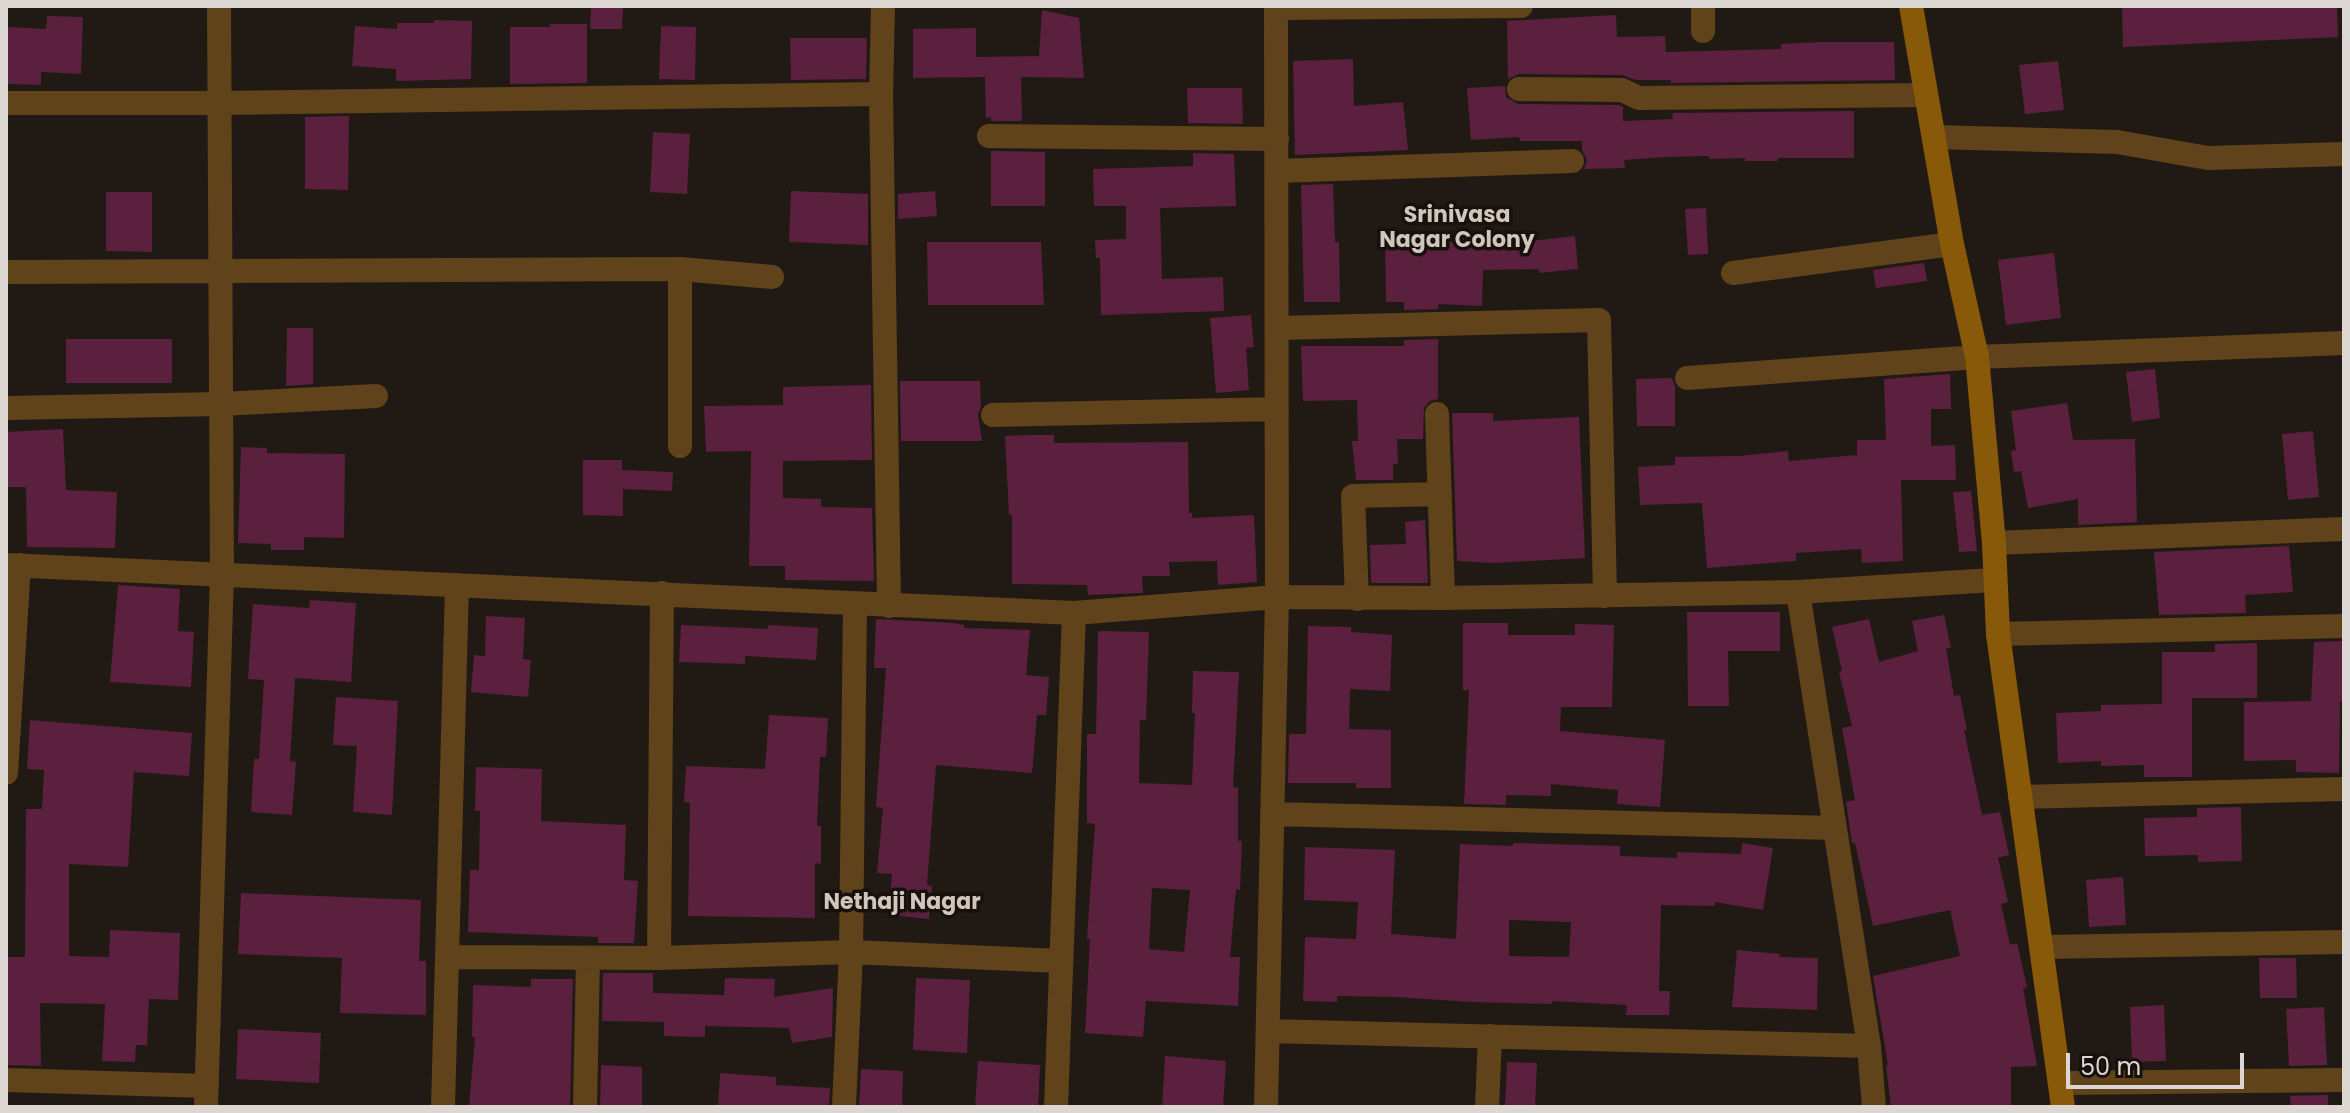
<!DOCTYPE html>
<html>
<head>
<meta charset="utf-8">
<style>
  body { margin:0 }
  #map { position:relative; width:2350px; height:1113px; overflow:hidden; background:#211a14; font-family:Poppins,sans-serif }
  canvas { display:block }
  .frame { position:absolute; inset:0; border:8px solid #dcd7d3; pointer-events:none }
  .scale { position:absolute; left:2066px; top:1053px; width:178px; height:36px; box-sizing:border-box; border:4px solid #dcd7d3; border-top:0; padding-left:10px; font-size:24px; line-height:28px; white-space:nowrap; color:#dcd7d3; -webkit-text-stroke:6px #18110b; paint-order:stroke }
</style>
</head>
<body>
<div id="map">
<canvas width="2350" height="1113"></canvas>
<div class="frame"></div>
<div class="scale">50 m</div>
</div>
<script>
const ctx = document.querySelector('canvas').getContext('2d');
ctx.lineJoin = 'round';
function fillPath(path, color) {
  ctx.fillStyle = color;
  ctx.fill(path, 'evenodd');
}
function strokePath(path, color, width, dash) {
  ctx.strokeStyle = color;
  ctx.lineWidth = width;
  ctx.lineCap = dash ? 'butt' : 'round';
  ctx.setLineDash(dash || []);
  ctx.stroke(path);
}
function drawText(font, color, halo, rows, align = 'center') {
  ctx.font = font + ' Poppins,sans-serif';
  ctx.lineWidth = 7;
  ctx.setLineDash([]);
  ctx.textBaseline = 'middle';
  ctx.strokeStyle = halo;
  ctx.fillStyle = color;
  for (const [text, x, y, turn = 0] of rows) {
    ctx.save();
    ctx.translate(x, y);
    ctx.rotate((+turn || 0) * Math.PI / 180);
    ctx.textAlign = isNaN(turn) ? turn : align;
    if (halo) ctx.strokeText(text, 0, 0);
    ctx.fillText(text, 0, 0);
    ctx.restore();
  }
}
const building = new Path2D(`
  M591,6H623L622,29H590Z
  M2122,6H2337L2338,37L2123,47Z
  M1042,10L1079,18L1084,78L1021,77L1022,121H991V117L986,118L985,77L913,78V29L976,28V57L1039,56Z
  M1616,15L1617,37L1665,36L1666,52L1781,49V44L1819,42H1894L1895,80L1671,83V80H1636L1622,75L1519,74L1508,79L1507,21Z
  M47,16L83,17L81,74L41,72V85L6,84V27L46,29Z
  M434,20L472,21L471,79L396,81V69L352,66L355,26L397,29V23H434Z
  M550,24H587V83L510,84V27H550Z
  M661,26L696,27L695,80L659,79Z
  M790,38H867L866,79L791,80Z
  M1353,59L1354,106L1403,102L1408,150L1295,155L1293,61Z
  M2058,61L2064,110L2025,114L2019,65Z
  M1505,86L1506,97L1518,104L1619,105L1623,107V121L1673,119L1672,113L1854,111V158H1778V161H1745V158L1709,159V156L1666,157L1624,160L1625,168L1584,169L1587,160L1582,150V141H1520L1519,137L1471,140L1467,88Z
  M1187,88H1242L1243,124L1188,123Z
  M349,116L348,190L305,189V117Z
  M653,132L690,134L687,194L650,192Z
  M991,151L1045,152V206H991Z
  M1193,153L1234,154L1236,206L1160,208L1162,279L1223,277L1224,311L1101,315L1100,258H1096L1095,240L1126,239V206H1094L1093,169L1193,166Z
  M1333,184L1335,242H1339L1340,302H1304L1301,185Z
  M791,191L868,194V245L789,242Z
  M935,191L937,216L898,219V194Z
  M106,192H152V252L106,251Z
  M1706,208L1708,254L1688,255L1685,209Z
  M1434,234L1492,237V235H1515V243L1575,236L1578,269L1539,273V269L1483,270L1482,306L1438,304V309L1404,310V302H1386L1385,236Z
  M927,242H1041L1044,305H928Z
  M2054,253L2061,318L2006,325L1998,260Z
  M1924,263L1927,281L1876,288L1873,270Z
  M1251,315L1254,347L1246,348L1249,390L1216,393L1210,318Z
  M287,328H313V384L286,386Z
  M66,339H172V383H66Z
  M1438,339V399L1430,401L1424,408L1423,439H1397L1398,464H1393V480H1356L1352,441H1358L1357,400L1303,401L1301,346H1404V340Z
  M2155,369L2160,418L2132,422L2126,372Z
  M1950,374L1951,409H1931V446L1955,445L1956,480H1901L1903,561L1862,563L1861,549L1796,553V561L1707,568L1702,503L1640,505L1638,467L1675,465V457L1738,456L1788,451L1789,461L1857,455V440H1886L1884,379Z
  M1672,378L1675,387V426H1637L1636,379Z
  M900,381H980L981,407L978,415L982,441H901Z
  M871,385L872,460L783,461V498L821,499V507L872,508L874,581L785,580V566H749L751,451L706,452L704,406L783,405V387Z
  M2067,403L2073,440L2135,439L2137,522L2078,525V499L2028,508L2021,471L2014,472L2011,451L2016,450L2011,411Z
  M1452,413H1493V421L1579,417L1585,558L1494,563L1457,561Z
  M63,429L66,490L117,492L115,548L27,547L26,487H6V432Z
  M2313,431L2319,497L2288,500L2282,434Z
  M1028,435H1054V443L1188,442L1189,513H1192V518L1254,515L1257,582L1218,585L1217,561L1169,562L1170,576H1142L1143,593L1088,595L1087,585L1012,584V515H1009L1005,436Z
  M241,447L267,448V453L345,454L344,538L304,537V550H271V544L238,543Z
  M583,460H622V470L673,472L672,491L623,489V516L583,515Z
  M1971,491L1977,551L1959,552L1953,492Z
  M1425,520L1428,583H1371L1370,545L1406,544L1405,522Z
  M2289,546L2293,592L2245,595L2246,613L2159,615L2154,552Z
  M118,585L180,589L178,631L194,632L191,687L110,682Z
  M310,600L356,603L351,682L295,678L290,761L296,762L292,815L251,812L254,759H259L264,680L248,679L253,604L309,608Z
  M1687,612H1780V651H1728L1729,706H1688Z
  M1944,615L1951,648H1946L1954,696L1960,695L1967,730H1964L1982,815L2000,812L2009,855L1998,858L2008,902L2001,904L2010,945L2017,943L2027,987L2023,988L2037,1066L2011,1067V1107H1891L1886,1065H1888L1873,976L1960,956L1950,910L1873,926L1855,843H1852L1846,802L1855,800L1842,728L1852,726L1839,672L1842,671L1832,627L1869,619L1879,662L1918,651L1912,621Z
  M486,616L525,618L523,659L531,660L528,697L471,692L474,655L485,656Z
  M876,619L953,623L964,625V628L1030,630L1026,675L1049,677L1046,715H1037L1032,773L936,765L927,885L932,886L929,919L889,915L892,874L877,873L883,808L876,807L886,668H874Z
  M1463,623H1508V635H1575V624L1614,625L1612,707H1561L1560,731L1665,740L1660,807L1617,804L1618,790L1551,784V796L1506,795V805L1464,804L1469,690H1463Z
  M681,625L768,629V625L818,628L816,660L745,656V664L679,662Z
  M1308,626L1351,627V632L1392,635L1390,691L1350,689L1349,729L1391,730V788H1356V783H1288L1289,734H1306Z
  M1098,631L1149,632L1146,720H1140L1139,783L1192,785L1195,713H1192L1193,671L1239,672L1233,787L1238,788V841H1242L1240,890L1236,889L1230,957H1240L1238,1006L1146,1001L1143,1037L1085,1033L1090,939H1087L1095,824L1087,823V734H1096ZM1152,888L1190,890L1184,952L1149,949Z
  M2344,641V702L2340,701L2339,773L2296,772V760L2244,761V702L2311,701L2314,642Z
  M2257,643V698H2192V777H2144V765L2101,766V761L2058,763L2056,713L2101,711V705L2162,704V652H2215V644Z
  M336,697L398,701L392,815L353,812L357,746L333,745Z
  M769,715L828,718L826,757H820L817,826H821V864L815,863V918L688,916L690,803L684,802L686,766L765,769Z
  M30,720L192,733L189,776L134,772L128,867L69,864V956L109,957L110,930L180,933L178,1000L149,999L147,1045H136L135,1062L102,1061L105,1004L40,1003L41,1066L6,1065V957H25L26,809H42L44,770L27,769Z
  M476,767L542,769L541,821L626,825L624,880L638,881L634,943H598V937L468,932L470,870H479L480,811H475Z
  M2241,807L2242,861L2198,862V855L2145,856L2144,818L2197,817V808Z
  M1513,843L1620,846V856L1677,858V852L1741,854L1742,843L1773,848L1763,910L1715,902V906L1661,905L1659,991H1670L1669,1015H1626L1627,1005L1552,1001V1004L1471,1002L1395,997L1337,996V1002L1303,1001L1305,937L1356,939L1358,902L1304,900L1305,847L1395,850L1391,934L1456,939L1460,844L1513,846ZM1509,920L1571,922L1569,957L1509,956Z
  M2123,877L2126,925L2089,927L2086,880Z
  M241,893L421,900L419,961H426V1015L340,1013L342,958L238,954Z
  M1737,950L1780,954L1779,957L1818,958L1817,1010L1732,1007Z
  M2259,958H2296L2297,998H2260Z
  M603,973H653V993L724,995L725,978L775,979L774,997L833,988L832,1037L792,1043L789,1028L705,1026V1037L664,1036V1022L602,1021Z
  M916,978L970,980L967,1053L913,1050Z
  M531,979H573L570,1107H469L475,1037H472L473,985L531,987Z
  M2164,1005L2166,1061L2132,1062L2130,1007Z
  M2324,1007L2327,1065L2289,1066L2286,1009Z
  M238,1029L321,1033L319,1083L236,1079Z
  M1165,1056L1226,1061L1223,1107H1162Z
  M978,1061L1040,1065L1038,1107H975Z
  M1507,1062L1537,1063L1535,1107H1505Z
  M601,1065L642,1067V1107H600Z
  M861,1069L903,1071L902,1107H859Z
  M720,1073L776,1077V1085L830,1088L829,1107H718Z
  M2328,1095V1107H2291L2290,1096Z`);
const street = new Path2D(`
  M883,6L881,94L889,606
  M1276,8L1521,6
  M1703,31V6
  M1519,89L1622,90L1639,98L1926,95
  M6,103H220L881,94
  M989,136L1277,139
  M1935,137L2117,142L2208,158L2344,154
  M1277,171L1572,161
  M680,269V446
  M6,272L680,269L772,277
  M1733,273L1952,244
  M1277,328L1599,320L1605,596
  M1687,378L1977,357L2344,343
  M6,408L221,404L376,396
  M1437,414L1443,598
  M993,415L1277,409
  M1994,543L2344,529
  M6,565L1074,613L1277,597L1443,598L1798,592L1994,580
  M1798,592L1869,1046L1874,1107
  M1357,599L1353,496L1440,494
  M1998,634L2344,626
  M6,773L19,565
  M2020,797L2344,789
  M1272,814L1835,828
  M2042,947L2344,942
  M447,957L659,958L851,952L1061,961
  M659,958L662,593
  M1268,1031L1869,1046
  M6,1080L207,1086
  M2061,1083L2344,1080
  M206,1107L222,573L219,6
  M443,1107L457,585
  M585,1107L588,958
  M844,1107L851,952L855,604
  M1056,1107L1074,613
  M1266,1107L1277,597L1276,6
  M1487,1107L1490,1036`);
const secondary = new Path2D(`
  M1911,6L1952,244L1977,357L1994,543L1998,634L2063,1107`);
const neighbourhoodNames = [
  ["Srinivasa",1457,216],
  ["Nagar Colony",1457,241],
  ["Nethaji Nagar",902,903]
];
fillPath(building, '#5a203d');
strokePath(street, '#60431b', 24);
strokePath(secondary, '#875909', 24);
drawText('bold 22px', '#d0c6bd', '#18110b', neighbourhoodNames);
</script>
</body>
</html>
